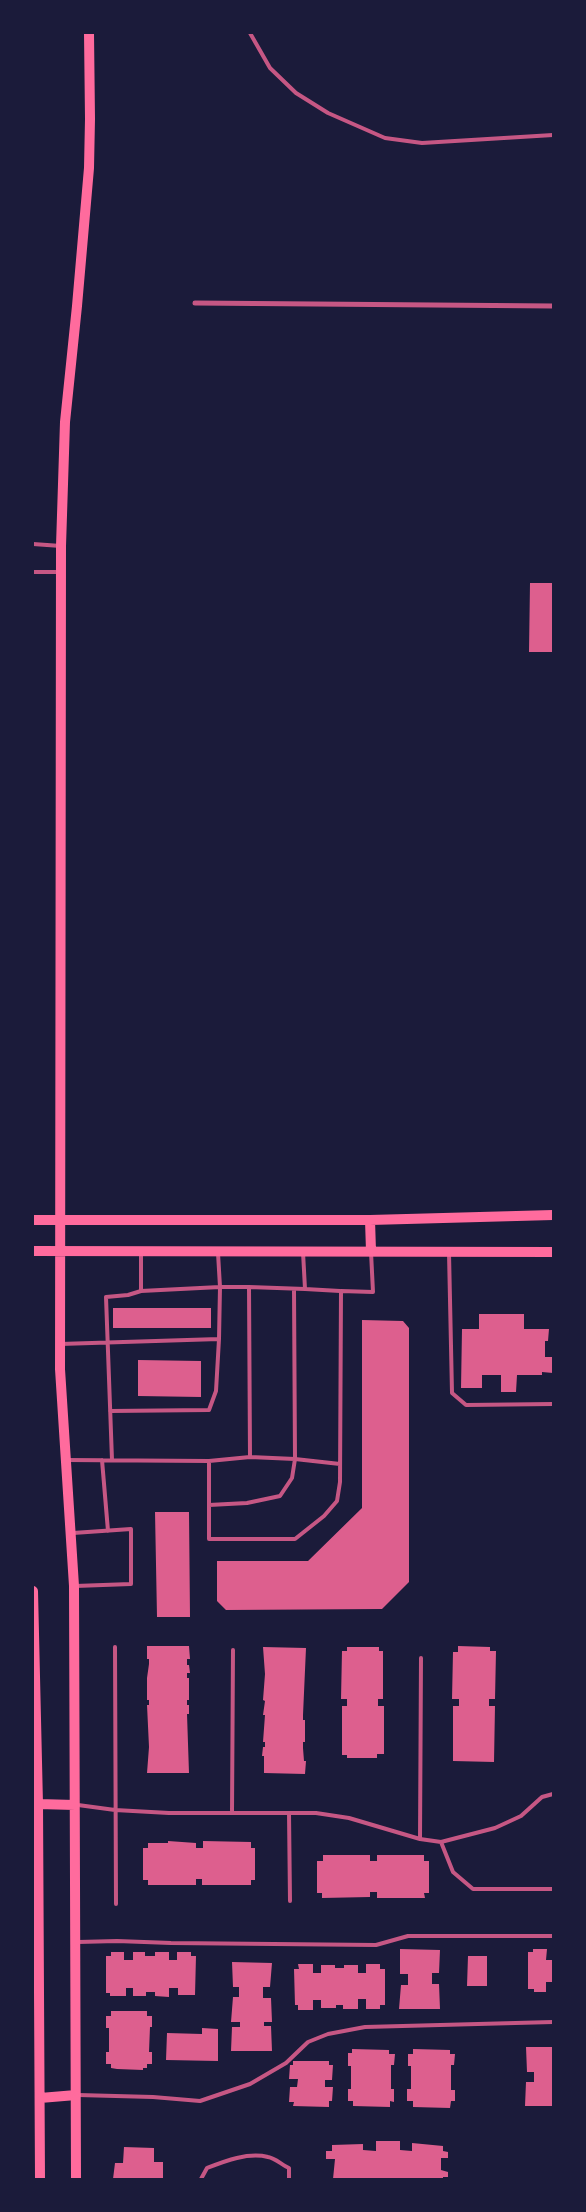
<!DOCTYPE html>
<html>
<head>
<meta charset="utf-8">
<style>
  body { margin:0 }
  #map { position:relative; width:586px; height:2212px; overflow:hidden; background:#1b1b3a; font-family:Raleway,sans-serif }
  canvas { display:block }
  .frame { position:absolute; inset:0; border:34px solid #1b1b3a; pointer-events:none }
</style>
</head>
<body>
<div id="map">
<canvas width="586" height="2212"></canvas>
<div class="frame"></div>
</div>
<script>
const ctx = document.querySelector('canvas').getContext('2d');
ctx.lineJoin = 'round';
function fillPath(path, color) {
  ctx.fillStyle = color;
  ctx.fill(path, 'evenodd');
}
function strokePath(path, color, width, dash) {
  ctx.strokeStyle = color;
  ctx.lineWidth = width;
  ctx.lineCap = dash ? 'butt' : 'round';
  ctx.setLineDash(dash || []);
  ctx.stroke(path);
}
const building = new Path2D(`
  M530,583H553V652H529Z
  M113,1308H211V1328H113Z
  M479,1314H524V1329H549L548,1341H545V1357H553V1373L542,1372V1375H517L516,1392H501V1375H482V1388H461L462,1329H479Z
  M362,1320L403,1321L409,1328V1582L382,1609L226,1610L217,1601V1561H308L362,1508Z
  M138,1360L201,1361V1397L138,1396Z
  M155,1512H189L190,1617H157Z
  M147,1646H189L190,1659H187V1665H189L190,1673H187V1678H189V1700H187V1705H189V1714H187L189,1773H147L149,1747L147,1705H149V1700H147V1678L149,1664V1659H147Z
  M458,1646L490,1647V1651H496L495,1699H489V1706H495L494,1762L453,1761V1706H459V1699H452L453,1652H458Z
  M263,1647L306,1648L303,1715V1720H305V1742H303V1748L304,1761H306L305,1774L264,1773V1756H262L263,1747H265V1742H263L265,1715H263L265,1701L263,1700L265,1674Z
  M347,1647H379V1651H383V1699H378V1706H384V1754H377V1758H347V1755H342V1706H347V1699H341L342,1651H347Z
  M168,1841L196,1843V1848H203V1841L251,1842V1848H255V1880H251V1885H202V1879H196V1885H148V1880H143V1848H148V1843H168Z
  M323,1855H370V1861H377V1855H424V1861H429V1893H424L425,1898H377V1892H370V1897L322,1898V1893H317V1861H323Z
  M400,1949L440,1950L439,1973H432V1984H439L440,2009H399L401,1985H408V1974H400Z
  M533,1949H547L546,1960H553V1982H546V1992H534V1989H528V1952H533Z
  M111,1952H124V1960H133V1952H145V1956H155V1952H169V1960H177V1952H191V1956H196L195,1995H178V1988H169V1997L155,1996V1992H146V1996H133V1988H126V1996H110V1993H106V1956H111Z
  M468,1956H487V1986H467Z
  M232,1962L272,1963L270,1987H263V1998H271L272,2022H264V2026H271L272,2051H231L232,2027H240V2022H231L233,1997H239V1987H233Z
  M298,1964H313V1973H321V1965H335V1968H344V1965H358V1973H366V1964H380V1969H385V2005H380V2009H366V1999H358V2009H343V2005H336V2008H321V2000H313V2010H298V2005H295L294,1969H299Z
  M111,2011H147V2016H152V2027H150L149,2052H152V2064H147V2068H143V2070L117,2069L111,2068V2064H106V2052H109V2028H106V2016H111Z
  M202,2028L218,2029V2061L166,2060L167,2033L202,2034Z
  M526,2047H553V2106H525L526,2082H534V2072H527Z
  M352,2049L389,2050V2054H395L394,2065H391V2089H394V2102L390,2101V2107L353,2106V2101H348V2089H351V2066H348V2053H352Z
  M413,2049L450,2050V2054H455L454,2065H451V2090H455V2101H451L450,2108L413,2107V2101H407V2089H411V2066H408V2054H413Z
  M293,2061H329V2065H333L332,2080H325V2087H333L332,2101H329V2107L293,2106L294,2102H289L290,2087H297L298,2079H289L290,2065H293Z
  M376,2141H400V2150L412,2151V2143L443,2146V2151L448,2152V2158H441V2170L448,2172V2177H443V2179H333L335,2159H326V2151H332V2145L363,2144V2150L376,2151Z
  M124,2147L154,2148V2162H163V2179H113L115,2163H123Z`);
const service = new Path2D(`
  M250,33L270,68L296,93L328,113L385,138L422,143L553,135
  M33,544L61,546
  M33,572H59
  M303,1252L305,1289L249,1287L250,1457L209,1461V1539H295L324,1516L337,1501L340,1482L341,1291L373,1292L371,1252
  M449,1253L452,1393L466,1405L553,1404
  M305,1289L340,1291
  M141,1291L220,1287L218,1253
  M60,1344L219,1339L220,1287H249
  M110,1411L209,1410L216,1391L219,1339
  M250,1457L295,1459L340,1464
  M66,1460L209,1461
  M102,1460L108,1531
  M112,1460L106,1297L128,1295L141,1291V1252
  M209,1505L247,1503L280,1496L292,1478L295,1459L294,1289
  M73,1533L131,1529V1584L75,1586
  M115,1647L116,1904
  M78,1805L115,1810L169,1813H316L349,1818L420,1839L441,1842L495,1828L521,1816L542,1797L553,1794
  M232,1813L233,1650
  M289,1813L290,1901
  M420,1839L421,1658
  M441,1842L453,1872L473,1889H553
  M78,1942L117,1941L171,1943L376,1945L408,1936H553
  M78,2095L153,2097L200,2101L250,2084L286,2063L308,2042L328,2034L365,2027L553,2022
  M201,2179L207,2168C225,2161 248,2152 268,2157C275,2158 282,2165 289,2168V2179`);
const pedestrian = new Path2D(`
  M195,303L553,306`);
const secondary = new Path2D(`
  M33,1220H370L553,1215
  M370,1220L371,1251
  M33,1251L553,1252
  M33,1591L38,1804L40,2179
  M38,1804L75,1805
  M40,2098L76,2095
  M76,2179L74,1586L60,1369L61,546L65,422L77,306L89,168L90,119L89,33`);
fillPath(building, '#dd5f8e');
strokePath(service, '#c65784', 4);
strokePath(pedestrian, '#c65784', 5);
strokePath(secondary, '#ff6b9d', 10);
</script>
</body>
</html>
